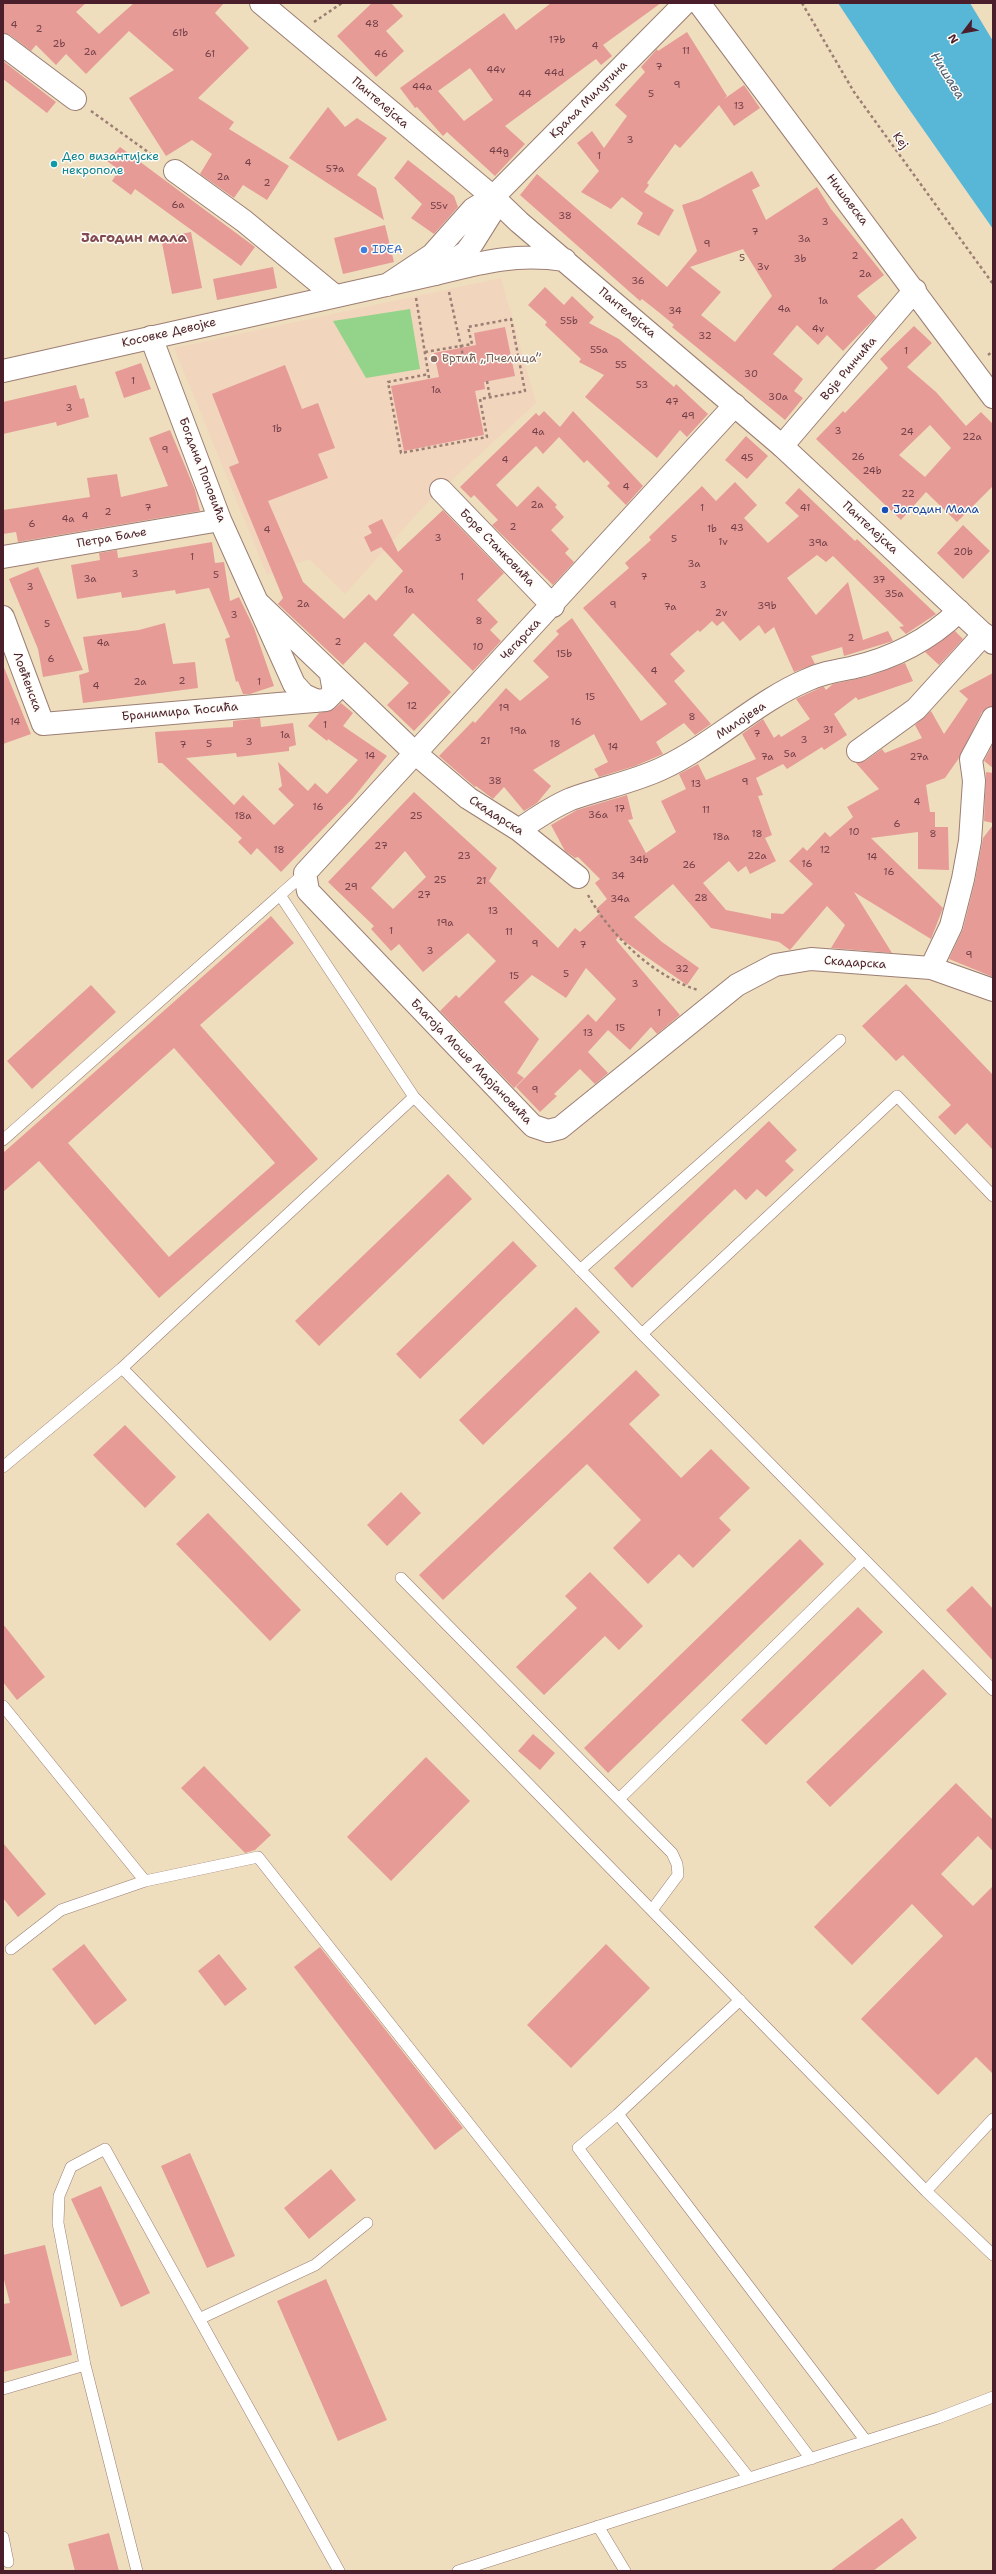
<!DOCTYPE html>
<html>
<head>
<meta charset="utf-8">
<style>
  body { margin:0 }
  #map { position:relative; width:996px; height:2574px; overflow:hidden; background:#eedebd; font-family:"Shantell Sans",sans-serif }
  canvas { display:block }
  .frame { position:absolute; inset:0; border:4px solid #4a1f2b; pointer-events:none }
  .north { position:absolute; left:944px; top:12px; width:40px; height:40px; -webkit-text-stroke:3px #fdfcf7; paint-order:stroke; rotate:238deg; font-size:11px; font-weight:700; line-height:16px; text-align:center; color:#4a1f2b }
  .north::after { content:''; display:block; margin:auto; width:14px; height:18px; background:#4a1f2b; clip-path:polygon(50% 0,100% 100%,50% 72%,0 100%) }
</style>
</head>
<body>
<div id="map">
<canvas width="996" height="2574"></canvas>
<div class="frame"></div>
<div class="north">N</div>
</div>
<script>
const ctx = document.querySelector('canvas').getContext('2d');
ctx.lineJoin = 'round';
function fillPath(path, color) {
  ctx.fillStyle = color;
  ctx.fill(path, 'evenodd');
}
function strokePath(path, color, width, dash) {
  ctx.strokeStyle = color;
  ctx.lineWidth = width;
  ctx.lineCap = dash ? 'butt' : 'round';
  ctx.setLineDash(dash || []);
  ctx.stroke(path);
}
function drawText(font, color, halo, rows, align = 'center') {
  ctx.font = font + ' "Shantell Sans",sans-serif';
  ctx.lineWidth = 3;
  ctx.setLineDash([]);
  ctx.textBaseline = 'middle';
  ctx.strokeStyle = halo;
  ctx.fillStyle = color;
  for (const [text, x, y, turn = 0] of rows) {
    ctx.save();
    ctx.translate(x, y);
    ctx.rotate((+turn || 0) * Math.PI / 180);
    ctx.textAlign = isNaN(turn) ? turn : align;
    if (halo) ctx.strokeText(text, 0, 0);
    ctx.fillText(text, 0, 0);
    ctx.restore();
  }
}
const built = new Path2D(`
  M501,278L536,403L427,503L345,594L309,559L267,575L174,348Z`);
const green = new Path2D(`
  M410,309L420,369L366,378L333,321Z`);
const water = new Path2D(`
  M838,3H970L993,41V229L897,92Z`);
const building = new Path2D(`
  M3,3H86L76,12L99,34L134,3H224L215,13L249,48L198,98L234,122L229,129L289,166L267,200L243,185L234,198L200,174L212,154L192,140L166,156L129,98L174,70L129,31L86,74L66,54L56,65L36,45L31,51L10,35L3,33Z
  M372,3H391L403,16L386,31L404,51L376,77L337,36Z
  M551,3H661L603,45L612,56L601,65L596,59L505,126L525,144L495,176L447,132L443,136L417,107L415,108L400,88L504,13L516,30ZM470,68L493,100L464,121L438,91Z
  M687,32L727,96L724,99L744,85L760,108L734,126L719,105L680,148L675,144L647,183L649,185L644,192L674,210L659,236L637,224L643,213L622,197L611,209L581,192L599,171L577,143L592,131L604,148L627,116L615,105L645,72L641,67L657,49L658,51Z
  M3,61L56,102L47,113L3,79Z
  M328,107L345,127L357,118L387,138L357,175L376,188L384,220L289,158Z
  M120,147L255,247L241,266L135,189L131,195L112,181L119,170L107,161Z
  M408,160L454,196L458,207L434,234L411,218L422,204L394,178Z
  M752,171L760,186L752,190L766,220L817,187L831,209L884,275L857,296L876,317L843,351L827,335L818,345L797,325L773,354L803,379L794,391L803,398L785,420L672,327L674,325L661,314L642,299L640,301L520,195L537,174L667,287L697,251L682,205L700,199ZM743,249L772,296L735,342L701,315L721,292L690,267Z
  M385,225L394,262L343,274L334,238Z
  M191,232L202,288L172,294L161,238Z
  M273,267L277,288L217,300L213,279Z
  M545,287L564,305L572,296L594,317L589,323L619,339L674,387L676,384L708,414L687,437L680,430L657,458L585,397L604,375L579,362L581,359L545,325L547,322L528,305Z
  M914,326L932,343L907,367L936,392L966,426L981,412L993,424V486L957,522L926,492L901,520L816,439L843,411L845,413L888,368L880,359ZM930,425L951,448L925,477L899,455Z
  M505,327L515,376L484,382L485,389L475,391L484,435L404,451L391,386L439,377L434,353L476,345L474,333Z
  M141,363L151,389L124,398L115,372Z
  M285,365L302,409L318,403L335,448L318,454L328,478L268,501L303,582L344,619L369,594L376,601L403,571L381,547L371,552L364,537L372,533L368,526L382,519L398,552L443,510L504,573L477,600L498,622L490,630L501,641L473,671L413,613L393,635L451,692L414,731L387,705L409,683L365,642L343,665L278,604L283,598L229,467L239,463L212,394Z
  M76,385L80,399L84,398L89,417L57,426L56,422L3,434V402Z
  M544,411L560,427L573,411L643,486L626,505L607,486L610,483L587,460L584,463L559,437L543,454L536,446L496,485L517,507L538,486L557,505L555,507L564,517L551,530L569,549L565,553L574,562L553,585L492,525L498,520L474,495L471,498L460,487L536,413L539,416Z
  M170,430L195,490L200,511L18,542L16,532L3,534V510L90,497L87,478L117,474L121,497L168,486L149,438Z
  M746,436L768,456L747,479L725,460Z
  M735,482L757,505L744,518L768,543L799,516L785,503L799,488L855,541L857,539L936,614L906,634L899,627L904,626L833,556L826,562L817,555L787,578L816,615L848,582L863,640L888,631L893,641L844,656L842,647L811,656L815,664L794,672L774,627L765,634L759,625L740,641L723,621L717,626L712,621L700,632L698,630L670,654L685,671L674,681L711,724L695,735L684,723L656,742L663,754L635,766L599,777L594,769L608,762L594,734L533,770L551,786L537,803L524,811L504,787L493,799L476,786L475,787L439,756L473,721L475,723L506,688L520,701L549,677L533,661L559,634L556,631L572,618L641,721L667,704L583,608L629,568L625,563L651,540L649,537L702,486L716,501Z
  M963,525L990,551L963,579L937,553Z
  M212,542L215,563L224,562L230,601L239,597L254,628L274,686L250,694H243L238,681L236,682L225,639L230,637L209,588L176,594L175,590L122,598L121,592L77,599L71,565L100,560L99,553L117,550L118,558Z
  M38,567L83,670L43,677L38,649L9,579Z
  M165,623L173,664L195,662L198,688L83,703L79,675L89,672L83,637L139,630Z
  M955,631L963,639L939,665L925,652Z
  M905,663L913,681L858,700L856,697L834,714L847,735L824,750L822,747L787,769L783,764L756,778L763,795L758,796L772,835L765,838L776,861L750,874L746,866L738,872L729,861L703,883L726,910L771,919V913L783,914L813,884L789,861L803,847L807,851L825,832L830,837L853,817L847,807L879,789L856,763L865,761L882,749L885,753L922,738L915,725L931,711L944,734L968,699L959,691L993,673V706L982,712L959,758L945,778L926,785L930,812H935V827H948L949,870L918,869V832L871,838L943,908L931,939L854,892L892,953L831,948L845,925L827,906L790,950L779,942L711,928L673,884L634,917L662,942L699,968L687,985L618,937L616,940L680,1015L657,1034L651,1027L630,1050L608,1030L588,1052L608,1073L595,1084L580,1069L554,1094L557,1096L540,1112L516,1087L588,1014L596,1022L616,999L586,968L566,998L532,975L504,1002L539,1039L517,1073L524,1078L514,1088L440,1011L456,995L459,998L496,961L468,933L423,972L399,944L391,951L371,929L374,926L328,882L414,792L497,868L489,881L558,948L575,928L580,932L600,913L596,909L607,899L595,883L600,879L578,857L575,858L565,851L551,825L577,810L627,795L633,819L628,820L646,853L676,832L661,801L686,789L679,774L698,764L706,780L756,759L742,734L763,719L774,738L779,734L781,737L810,719L796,699L822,687H824L826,690L833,684L870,676ZM405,851L426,877L393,909L371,888Z
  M3,665L31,734L3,744Z
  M341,703L353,713L343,726L387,756L353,798L281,872L257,848L251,855L238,842L242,838L162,763H158L155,732L233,727V721L260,718L261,727L293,723L296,745L289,747V751L237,757L236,753L186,758L234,805L243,795L274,825L294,805L278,789L282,786L278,762L308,791L315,783L327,794L358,760L328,739L327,741L308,726L319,713L334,709Z
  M993,744V768L984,761Z
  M986,772L993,773V823L984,821Z
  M993,825V977L949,959L963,929L975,881L983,838Z
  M271,916L294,943L200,1025L318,1159L159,1298L39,1161L3,1192V1153ZM174,1048L275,1163L169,1257L68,1143Z
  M906,984L993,1075V1150L967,1123L955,1135L938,1117L951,1105L903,1055L896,1061L862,1026Z
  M91,985L116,1012L32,1089L7,1061Z
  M769,1121L797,1150L785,1161L794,1170L766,1197L757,1189L746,1200L735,1189L632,1288L614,1268Z
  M448,1174L472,1199L319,1346L295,1321Z
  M513,1241L537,1266L420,1379L396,1354Z
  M576,1307L600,1332L483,1445L459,1420Z
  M636,1370L660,1395L629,1424L681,1478L711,1449L750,1488L719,1518L731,1530L693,1568L679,1554L648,1584L613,1548L641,1520L587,1464L443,1600L419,1575Z
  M125,1425L176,1477L145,1508L93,1455Z
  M401,1492L421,1513L387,1546L367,1525Z
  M208,1513L301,1610L270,1641L176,1544Z
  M800,1539L824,1564L608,1773L584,1748Z
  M590,1572L643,1626L619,1650L605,1636L544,1695L516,1667L577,1608L565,1596Z
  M972,1586L993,1609V1661L946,1610Z
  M858,1607L883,1632L766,1745L741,1720Z
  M3,1624L45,1677L17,1700L3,1682Z
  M923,1669L947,1694L830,1807L806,1782Z
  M533,1734L555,1753L540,1770L518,1751Z
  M426,1757L470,1801L391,1881L347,1837Z
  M204,1766L271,1835L255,1850L245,1853L181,1788Z
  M956,1783L993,1820V1851L978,1836L941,1874L973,1906L993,1886V2074L976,2057L938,2095L861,2019L943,1936L912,1904L852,1965L814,1927Z
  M3,1843L46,1894L18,1917L3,1898Z
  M84,1944L127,2000L95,2025L52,1969Z
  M606,1944L650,1988L571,2068L527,2025Z
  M320,1947L463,2128L435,2150L294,1967Z
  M219,1954L247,1989L225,2006L198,1971Z
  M190,2153L235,2256L207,2268L161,2166Z
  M331,2169L356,2200L309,2239L284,2208Z
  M101,2186L150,2293L121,2307L71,2199Z
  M45,2245L72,2355L3,2372V2304L10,2303L3,2276V2255Z
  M326,2279L387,2420L338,2441L277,2301Z
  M902,2518L917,2538L873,2571H830Z
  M109,2533L119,2571H75L68,2544Z`);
const path = new Path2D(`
  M802,3L854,92L993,284
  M314,22L342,3
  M91,111L159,160
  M449,292L463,356
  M416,298L429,378
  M425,352L472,344L468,327L511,319L525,391L480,399L487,437L401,453L388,382L429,374
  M988,355L993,351
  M487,381L490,398
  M588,895C610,935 654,977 698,990`);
const service = new Path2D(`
  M280,895L305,873
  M414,1097L642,1334L993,1690
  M3,1140L280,895L414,1097L122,1368L926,2191L993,2255
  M580,1270L840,1040
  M642,1334L897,1096L993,1196
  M3,1467L122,1368
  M401,1578L672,1853L677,1864L678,1875L652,1910
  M3,1706L145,1881
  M619,1799L864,1559
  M11,1949L61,1910L145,1881L258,1857L749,2478
  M740,2000L618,2114L866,2441
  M618,2114L578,2148L811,2459
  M926,2191L993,2119
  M199,2319L315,2265L367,2223
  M3,2389L85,2365
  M598,2526L625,2571
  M3,2537L8,2562
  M137,2571L85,2365L58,2223L59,2196L71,2167L105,2149L339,2571
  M458,2571L938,2418L993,2397`);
const minor = new Path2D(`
  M699,3L993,397
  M3,45L75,99
  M175,171L244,221L335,296
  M493,197L685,3
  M151,337L220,520L294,684L304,695L317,701
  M735,405L305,873L308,891L533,1126L548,1131L560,1128L737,985L775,965L811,959L931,968L993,990
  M782,446L915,290
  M441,490L553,606
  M3,557L220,520
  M257,602L415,753L468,798L519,830L578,877
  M3,617L43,724L326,700L334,692L331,675
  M858,751L916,709L984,634
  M519,830C536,818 552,807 571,799C601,788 634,782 663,768C714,744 757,701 807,680C822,673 835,671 851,668C891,659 929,640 959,611
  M931,968L951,926L963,879L970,841L974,781L971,759L993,718`);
const tertiary = new Path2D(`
  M3,371L435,274L466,252L472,244L494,209L493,197L473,209L432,255L387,285`);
const secondary = new Path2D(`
  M261,3L493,197L519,222L782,446L993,643
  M435,274C483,262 515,253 565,260`);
const markers = [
  [54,164,4,"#0f9aa8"],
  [364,250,4,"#3f7fe0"],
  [434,359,4,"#8d6e63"],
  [885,510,4,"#1a4fb4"]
];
const numberNames = [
  ["48",372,24],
  ["4",14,25],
  ["2",39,29],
  ["61b",180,33],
  ["17b",557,40],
  ["2b",59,44],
  ["4",595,46],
  ["11",686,51],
  ["2a",90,52],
  ["61",210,54],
  ["46",381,54],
  ["7",659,67],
  ["44v",496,70],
  ["44d",554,73],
  ["9",677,85],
  ["44a",422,87],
  ["44",525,94],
  ["5",651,94],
  ["13",739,106],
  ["3",630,140],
  ["44g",499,151],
  ["1",599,156],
  ["4",248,163],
  ["57a",335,169],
  ["2a",223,177],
  ["2",267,183],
  ["6a",178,205],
  ["55v",439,206],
  ["38",565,216],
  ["3",825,222],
  ["7",755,232],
  ["3a",804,239],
  ["9",707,244],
  ["2",855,256],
  ["5",742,258],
  ["3b",800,259],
  ["3v",763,267],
  ["2a",865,274],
  ["36",638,281],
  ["1a",823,301],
  ["4a",784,309],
  ["34",675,311],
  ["55b",569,321],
  ["4v",818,329],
  ["32",705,336],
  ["55a",599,350],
  ["1",906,351],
  ["55",621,365],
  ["30",751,374],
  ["1",133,381],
  ["53",642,385],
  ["1a",436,390],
  ["30a",778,397],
  ["47",672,402],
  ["3",69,408],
  ["49",688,416],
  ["1b",277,429],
  ["3",838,431],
  ["4a",538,432],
  ["24",907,432],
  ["22a",972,437],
  ["9",165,450],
  ["26",858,457],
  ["45",747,458],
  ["4",505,460],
  ["24b",872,471],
  ["4",626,487],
  ["22",908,494],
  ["2a",537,505],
  ["7",148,508],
  ["1",702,508],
  ["41",805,508],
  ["2",108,512],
  ["4",85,516],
  ["4a",68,519],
  ["6",32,524],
  ["2",513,527],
  ["43",737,528],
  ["1b",712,529],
  ["4",267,530],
  ["3",438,538],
  ["5",674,539],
  ["1v",723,542],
  ["39a",818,543],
  ["20b",963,552],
  ["1",192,557],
  ["3a",694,564],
  ["3",135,574],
  ["5",216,575],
  ["1",462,577],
  ["7",644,577],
  ["3a",90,579],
  ["37",879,580],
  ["3",703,585],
  ["3",30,587],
  ["1a",409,590],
  ["35a",894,594],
  ["2a",303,604],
  ["9",613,605],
  ["39b",767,606],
  ["7a",670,607],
  ["2v",721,613],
  ["3",234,615],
  ["8",479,621],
  ["5",47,624],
  ["2",851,638],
  ["2",338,642],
  ["4a",103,643],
  ["10",478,647],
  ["15b",564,654],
  ["6",51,659],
  ["4",654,671],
  ["2",182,681],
  ["2a",140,682],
  ["1",259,682],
  ["4",96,686],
  ["15",590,697],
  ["12",412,706],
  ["19",504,708],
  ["8",692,717],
  ["14",15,722],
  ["16",576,722],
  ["1",325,725],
  ["31",828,730],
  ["19a",518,731],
  ["7",757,734],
  ["1a",285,735],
  ["3",804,740],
  ["21",485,741],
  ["3",249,742],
  ["5",209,744],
  ["18",555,744],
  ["7",183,745],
  ["14",613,747],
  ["5a",790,754],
  ["14",370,756],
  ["7a",767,757],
  ["27a",919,757],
  ["38",495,781],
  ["9",745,782],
  ["13",696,784],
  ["4",917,802],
  ["16",318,807],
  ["17",620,809],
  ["11",706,810],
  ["36a",598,815],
  ["18a",243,816],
  ["25",416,816],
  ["6",897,824],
  ["10",854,832],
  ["18",757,834],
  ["8",933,834],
  ["18a",721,837],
  ["27",381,846],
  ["18",279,850],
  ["12",825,850],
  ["23",464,856],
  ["22a",757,856],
  ["14",872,857],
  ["34b",639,860],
  ["16",807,864],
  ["26",689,865],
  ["16",889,872],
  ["34",618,876],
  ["25",440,880],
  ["21",481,881],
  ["29",351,887],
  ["27",424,895],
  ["28",701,898],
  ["34a",620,899],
  ["13",493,911],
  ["19a",445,923],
  ["1",391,931],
  ["11",509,932],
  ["9",535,944],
  ["7",583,945],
  ["3",430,951],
  ["9",969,955],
  ["32",682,969],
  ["5",566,974],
  ["15",514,976],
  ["3",635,984],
  ["1",659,1013],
  ["15",620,1028],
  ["13",588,1033],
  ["9",535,1090]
];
const streetNames = [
  ["Краља Милутина",589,100,-45],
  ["Пантелејска",380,103,41],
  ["Кеј",900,141,55],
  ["Нишавска",847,200,53],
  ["Пантелејска",627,313,40],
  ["Косовке Девојке",169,333,-13],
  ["Воје Ринчића",849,369,-50],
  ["Богдана Поповића",202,470,69],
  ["Пантелејска",870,528,43],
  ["Петра Баље",112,538,-10],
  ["Боре Станковића",497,548,46],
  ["Чегарска",521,640,-47],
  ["Ловћенска",27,682,70],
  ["Бранимира Ћосића",180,712,-5],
  ["Милојева",741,721,-34],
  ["Скадарска",496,816,33],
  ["Скадарска",855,963,4],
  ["Благоја Моше Марјановића",471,1062,46]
];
const cultureNames = [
  ["Део византијске",62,157],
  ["некрополе",62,171]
];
const shopNames = [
  ["IDEA",372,250]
];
const educationNames = [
  ["Вртић „Пчелица”",442,359]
];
const transitNames = [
  ["Јагодин Мала",893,510]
];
const waterNames = [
  ["Нишава",947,76,58]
];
const quarterNames = [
  ["Јагодин мала",134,238]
];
fillPath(built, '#f1d5bd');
fillPath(green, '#93d38a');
fillPath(water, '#58b6d7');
fillPath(building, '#e69b97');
strokePath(service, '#9c7e74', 12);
strokePath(minor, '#9c7e74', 24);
strokePath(tertiary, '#9c7e74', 24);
strokePath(secondary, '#9c7e74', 24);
strokePath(path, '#9c7e74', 2.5, [3, 3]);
strokePath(service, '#fff', 11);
strokePath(minor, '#fff', 22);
strokePath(tertiary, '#fff', 22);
strokePath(secondary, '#fff', 22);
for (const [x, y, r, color] of markers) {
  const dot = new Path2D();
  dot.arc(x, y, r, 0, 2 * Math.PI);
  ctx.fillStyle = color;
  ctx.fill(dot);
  strokePath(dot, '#fdfcf7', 1.5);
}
drawText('10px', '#713e46', null, numberNames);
drawText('12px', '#4a1f2b', '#fdfcf7', streetNames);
drawText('12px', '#0d838f', '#fdfcf7', cultureNames, 'left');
drawText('12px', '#366cbe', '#fdfcf7', shopNames, 'left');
drawText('12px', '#785e54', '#fdfcf7', educationNames, 'left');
drawText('12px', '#164399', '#fdfcf7', transitNames, 'left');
drawText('italic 13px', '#505b70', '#fdfcf7', waterNames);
drawText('bold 14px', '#814a51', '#fdfcf7', quarterNames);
</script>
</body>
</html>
